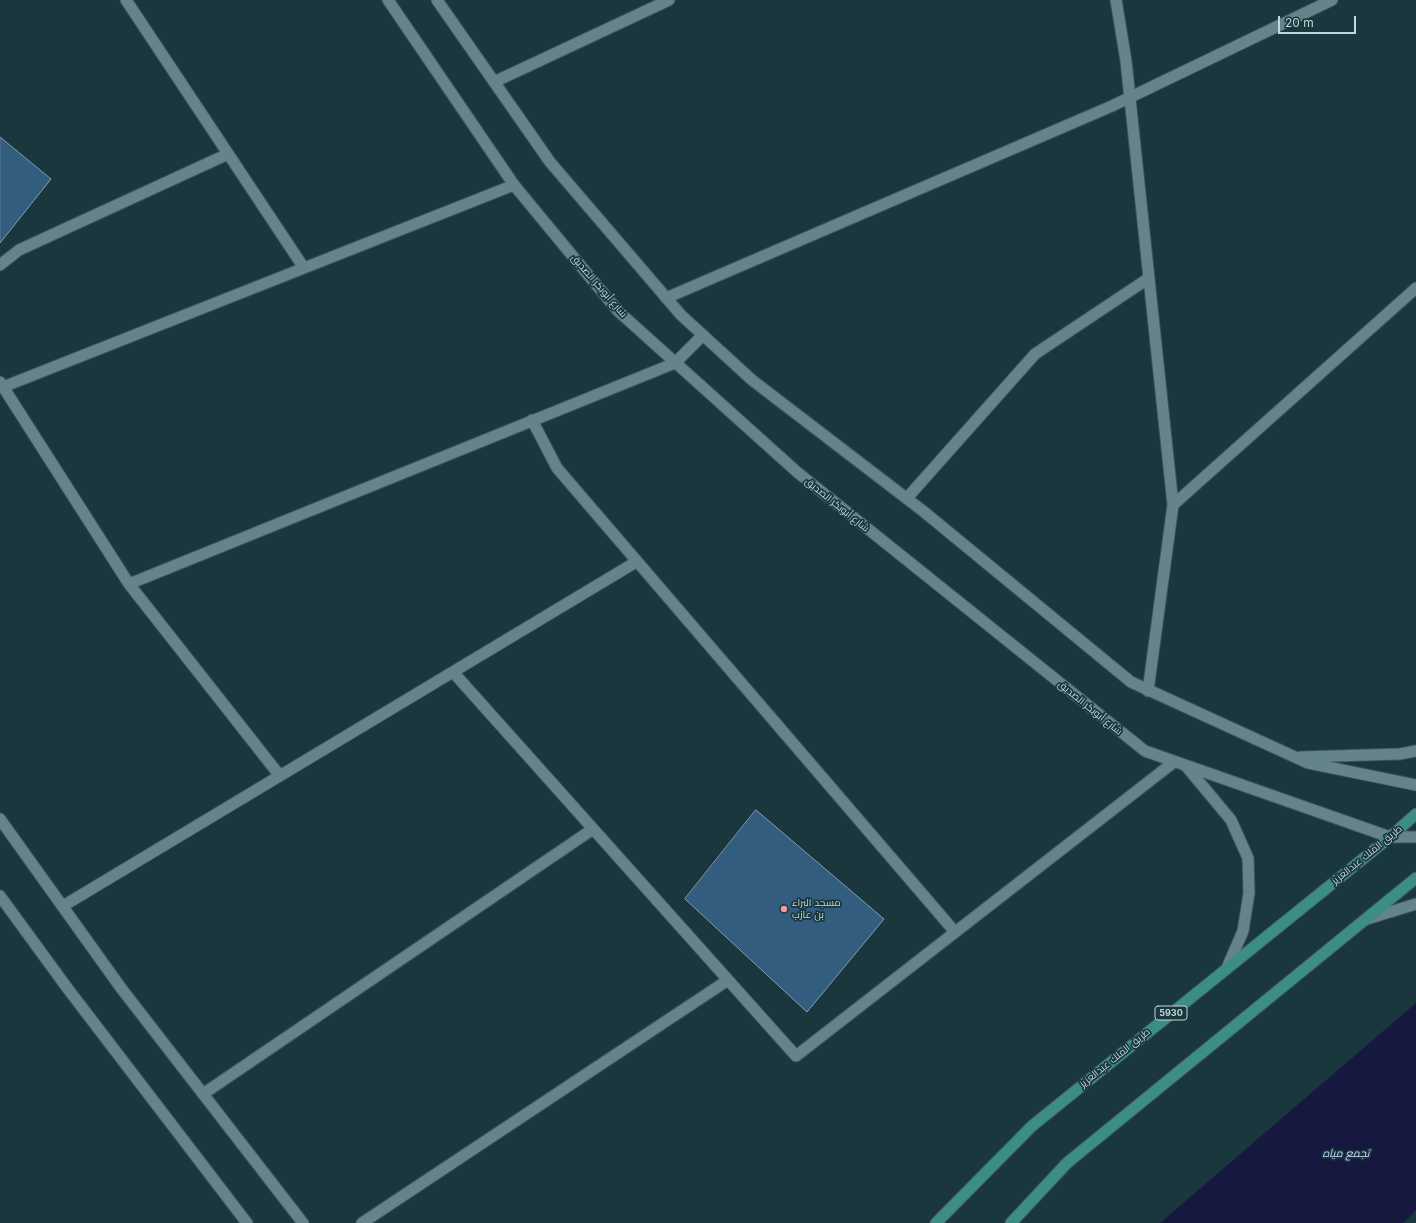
<!DOCTYPE html>
<html>
<head>
<meta charset="utf-8">
<style>
  body { margin:0 }
  #map { position:relative; width:1416px; height:1223px; overflow:hidden; background:#19373d; font-family:Inter,sans-serif }
  canvas { display:block }
  .scale { position:absolute; left:1278px; top:16px; width:78px; height:18px; box-sizing:border-box; border:2px solid #c4d5d8; border-top:0; padding-left:5px; font-size:12px; line-height:14px; white-space:nowrap; color:#c4d5d8; -webkit-text-stroke:3px #19373d; paint-order:stroke }
</style>
</head>
<body>
<div id="map">
<canvas width="1416" height="1223"></canvas>
<div class="scale">20 m</div>
</div>
<script>
const ctx = document.querySelector('canvas').getContext('2d');
ctx.lineJoin = 'round';
function fillPath(path, color) {
  ctx.fillStyle = color;
  ctx.fill(path, 'evenodd');
}
function strokePath(path, color, width, dash) {
  ctx.strokeStyle = color;
  ctx.lineWidth = width;
  ctx.lineCap = dash ? 'butt' : 'round';
  ctx.setLineDash(dash || []);
  ctx.stroke(path);
}
function drawText(font, color, halo, rows, align = 'center') {
  ctx.font = font + ' Inter,Cairo,sans-serif';
  ctx.lineWidth = 3.5;
  ctx.setLineDash([]);
  ctx.textBaseline = 'middle';
  ctx.strokeStyle = halo;
  ctx.fillStyle = color;
  for (const [text, x, y, turn = 0] of rows) {
    ctx.save();
    ctx.translate(x, y);
    ctx.rotate((+turn || 0) * Math.PI / 180);
    ctx.textAlign = isNaN(turn) ? turn : align;
    if (halo) ctx.strokeText(text, 0, 0);
    ctx.fillText(text, 0, 0);
    ctx.restore();
  }
}
const water = new Path2D(`
  M1416,1003V1210L1403,1223H1160Z`);
const building = new Path2D(`
  M0,137L51,179L0,243Z
  M756,810L884,919L807,1012L685,899Z`);
const minor = new Path2D(`
  M126,0L304,268
  M1116,0L1126,61L1173,505L1148,691
  M494,82L669,0
  M0,265L19,250L228,154
  M666,298L1112,106L1332,0
  M0,382L129,584L280,776
  M3,387L514,185
  M532,420L557,468L955,932
  M907,498L1035,354L1149,278
  M1173,505L1416,288
  M129,584L675,363L703,335
  M453,672L796,1056L1174,762
  M63,906L636,562
  M203,1094L593,829
  M362,1223L728,980`);
const tertiary = new Path2D(`
  M388,0L514,185L618,311L797,472L1145,751L1390,837H1416
  M437,0L550,162L681,315L752,380L923,511L1131,682L1308,763L1416,785
  M1301,757L1400,754L1416,751
  M1186,766L1231,820L1248,858L1249,893L1243,931L1227,968
  M0,819L121,988L303,1223
  M0,896L68,989L247,1223
  M1367,919L1416,904`);
const primary = new Path2D(`
  M936,1223L1032,1126L1390,837L1416,814
  M1011,1223L1067,1163L1416,878`);
const markers = [
  [784,909,4,"#f59b9b"]
];
const shields = [
  [1171,1013,32]
];
const shieldNames = [
  ["5930",1171,1013]
];
const streetNames = [
  ["شارع أبوبكر الصديق",599,286,49],
  ["شارع أبوبكر الصديق",837,505,39],
  ["شارع أبوبكر الصديق",1090,708,39],
  ["طريق الملك عبدالعزيز",1367,855,-39],
  ["طريق الملك عبدالعزيز",1115,1058,-39]
];
const poiNames = [
  ["مسجد البراء",792,903],
  ["بن عازب",792,915]
];
const waterNames = [
  ["تجمع مياه",1346,1154]
];
fillPath(water, '#171840');
fillPath(building, '#325d7f');
strokePath(building, '#869caf', 1);
strokePath(minor, '#3b555a', 13);
strokePath(tertiary, '#3b555a', 13);
strokePath(primary, '#3b555a', 13);
strokePath(minor, '#64848a', 11);
strokePath(tertiary, '#64848a', 11);
strokePath(primary, '#3c8e84', 11);
for (const [x, y, r, color] of markers) {
  const dot = new Path2D();
  dot.arc(x, y, r, 0, 2 * Math.PI);
  ctx.fillStyle = color;
  ctx.fill(dot);
  strokePath(dot, '#19373d', 1.5);
}
for (const [x, y, w] of shields) {
  const box = new Path2D();
  box.roundRect(x - w / 2, y - 7, w, 14, 3);
  ctx.fillStyle = '#19373d';
  ctx.fill(box);
  strokePath(box, '#c4d5d8', 1);
}
drawText('bold 9px', '#c4d5d8', null, shieldNames);
drawText('10px', '#c4d5d8', '#19373d', streetNames);
drawText('10px', '#c4d5d8', '#19373d', poiNames, 'left');
drawText('italic 11px', '#cad1fe', '#19373d', waterNames);
</script>
</body>
</html>
